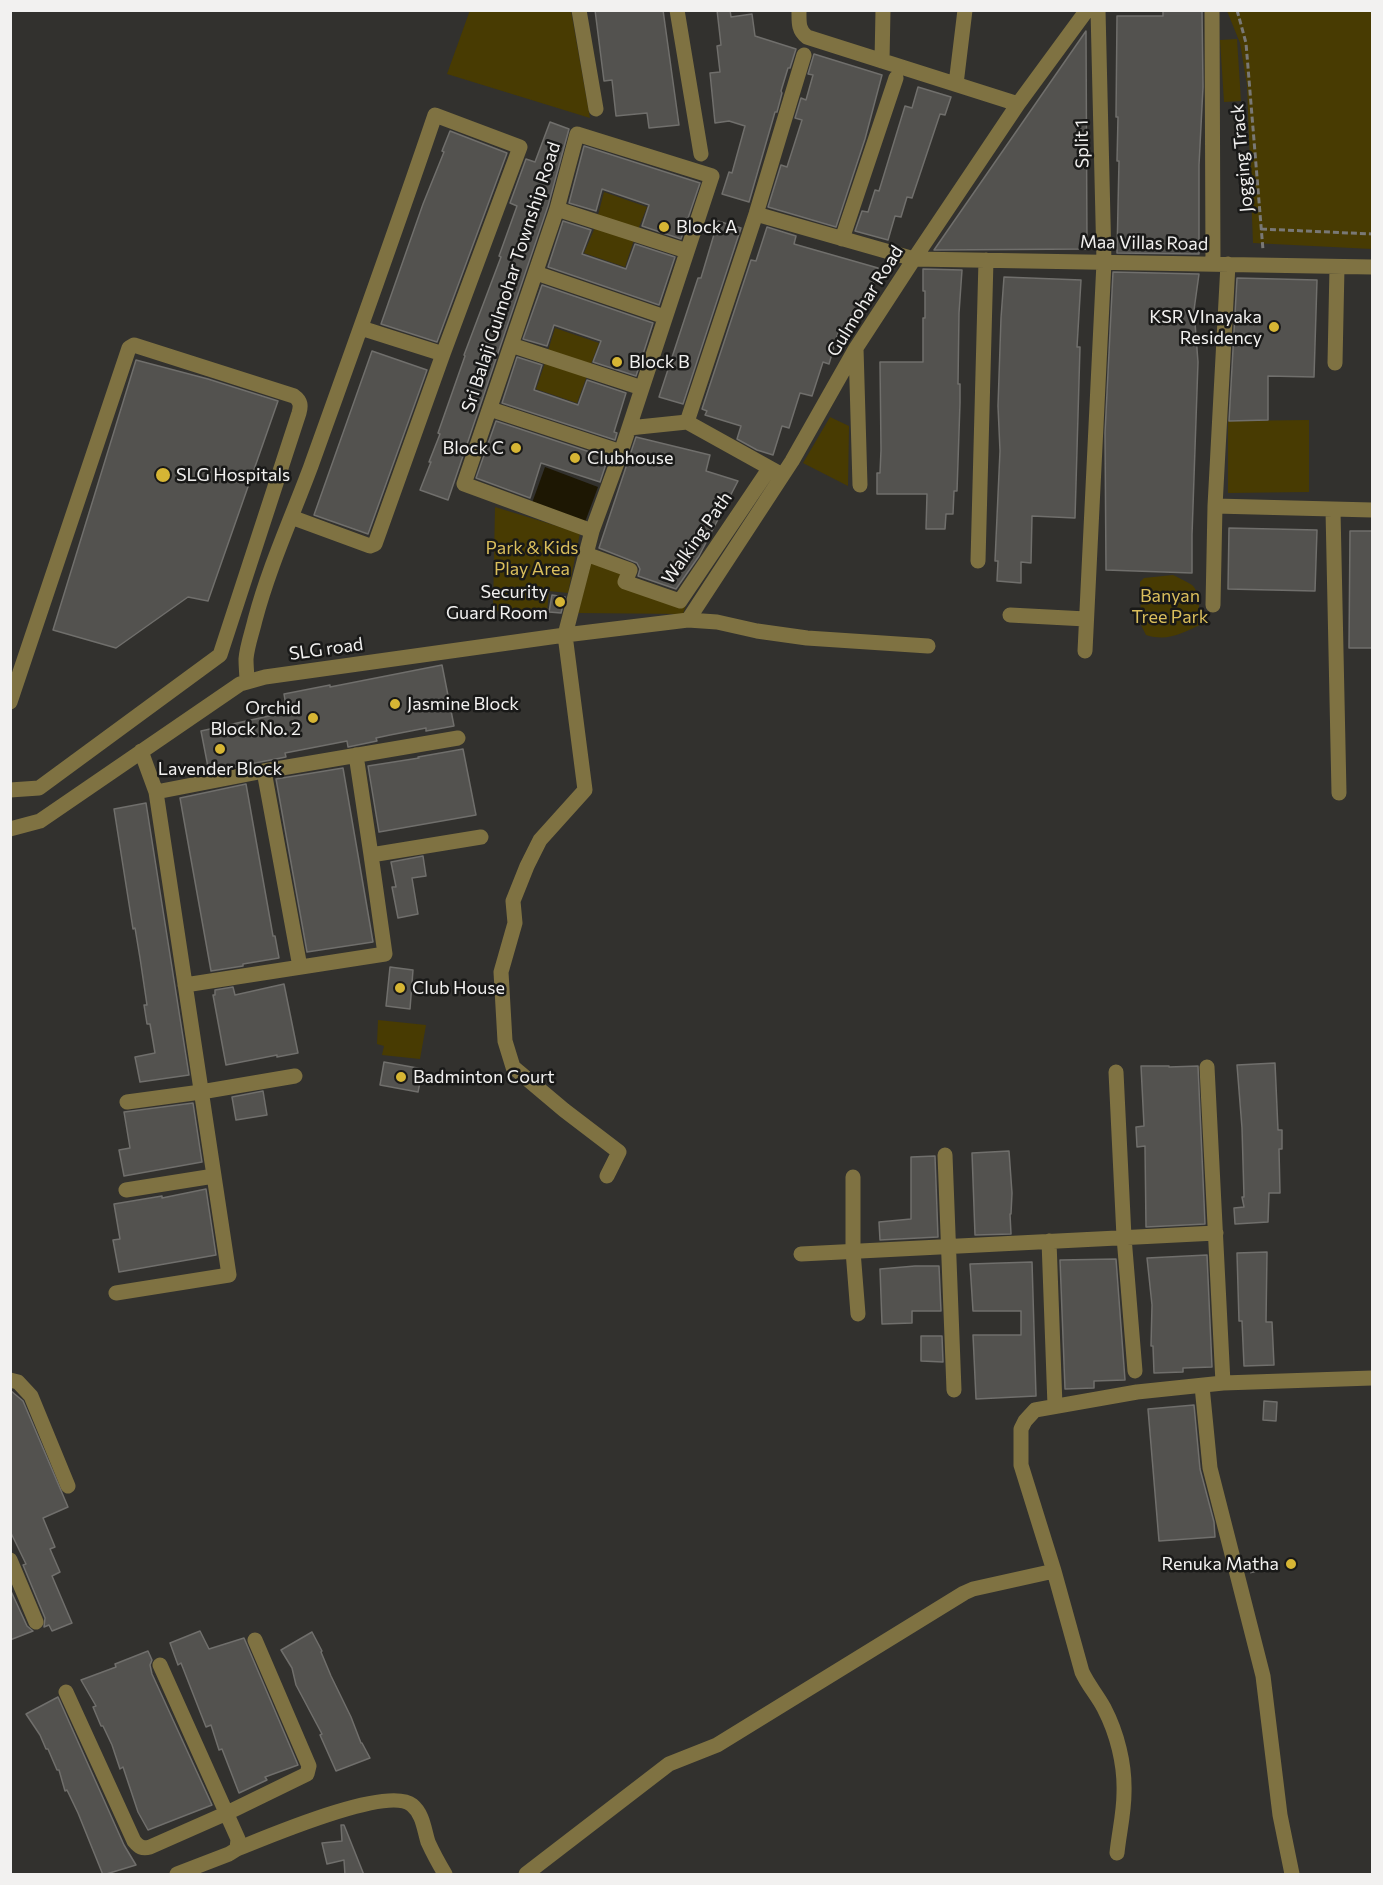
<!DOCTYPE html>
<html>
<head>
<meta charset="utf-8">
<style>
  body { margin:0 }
  #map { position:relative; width:1383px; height:1885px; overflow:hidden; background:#32312e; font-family:Commissioner,sans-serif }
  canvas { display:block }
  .frame { position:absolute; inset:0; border:12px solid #f2f1f0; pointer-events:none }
</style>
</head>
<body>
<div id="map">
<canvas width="1383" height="1885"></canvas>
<div class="frame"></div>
</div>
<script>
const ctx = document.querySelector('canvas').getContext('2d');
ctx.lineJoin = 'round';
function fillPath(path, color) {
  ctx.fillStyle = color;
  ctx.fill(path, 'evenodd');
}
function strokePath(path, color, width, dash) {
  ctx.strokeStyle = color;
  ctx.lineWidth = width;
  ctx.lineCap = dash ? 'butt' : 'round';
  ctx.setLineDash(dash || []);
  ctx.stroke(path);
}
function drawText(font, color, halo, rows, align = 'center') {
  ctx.font = font + ' Commissioner,sans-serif';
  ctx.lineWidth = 5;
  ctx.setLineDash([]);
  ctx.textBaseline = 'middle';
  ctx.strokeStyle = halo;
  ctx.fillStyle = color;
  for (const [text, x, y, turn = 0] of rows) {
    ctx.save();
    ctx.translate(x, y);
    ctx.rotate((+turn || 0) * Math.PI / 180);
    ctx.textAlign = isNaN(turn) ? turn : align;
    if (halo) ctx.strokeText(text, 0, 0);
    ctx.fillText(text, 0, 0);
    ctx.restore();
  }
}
const green = new Path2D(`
  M470,10L571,11L590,118L447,74Z
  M1227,11H1372V249L1253,243L1247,85L1240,43Z
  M1237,39L1241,101L1224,102L1220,40Z
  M604,192L647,207L637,232L597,219Z
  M596,225L635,237L625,267L584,253Z
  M555,328L599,343L589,369L547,354Z
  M546,360L588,373L577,403L536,389Z
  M830,417L849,426L848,486L803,463Z
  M1309,420V492L1228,493V421Z
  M495,507L580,533L568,593L549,591L547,612L493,611Z
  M592,559L626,572L621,582L686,605L683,614L578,613Z
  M1173,575C1179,578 1186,581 1192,585C1202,594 1197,612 1202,624C1182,633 1168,642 1146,635L1141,625L1140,582L1144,578Z
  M378,1020L426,1025L420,1059L382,1055L384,1046L377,1044Z`);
const water = new Path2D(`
  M545,467L598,487L585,522L532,503Z`);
const building = new Path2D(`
  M595,10H663L679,125L649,128L647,113L616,116L612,80L604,81Z
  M717,10H730L731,17L752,14L755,36L796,49L790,68H788L781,91L782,93L777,112H775L749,202L722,194L729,172L732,173L745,126L729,121L715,123L710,73L720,72L717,46L721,45Z
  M1163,10H1202L1203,87L1199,165V254L1117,253L1119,161H1117L1118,117H1116L1117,16H1163Z
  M1086,31L1087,249L934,250Z
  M814,54L882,75L865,139L836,227L768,207L781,165L787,167L802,120L795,118L801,98L806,100L813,75L808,74Z
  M918,87L951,97L945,115L940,114L912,198L907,197L901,217L895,216L888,240L855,231L862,211L868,212L875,190L879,191L905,106L912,108Z
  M550,122L569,129L548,206L448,500L420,490L431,462H429L440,434L438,433L465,356L464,355L501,257L499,256L517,206L510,203L526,159L535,162Z
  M450,131L507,153L437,342L381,324L423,204L444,152L442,151Z
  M584,146L700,183L681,239L642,226L649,205L602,189L596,211L569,203Z
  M563,221L591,230L582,254L626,269L635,244L675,257L659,305L548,267Z
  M718,221L741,228L683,404L659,397L698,278H701Z
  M767,227L796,236L794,244L878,268L869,299L864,297L858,317L851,315L845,335L838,333L829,364L823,362L812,396L800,393L789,428L782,426L773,455L757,450L737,439L741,426L705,415L707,411L702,409L751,260L756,261Z
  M923,269L962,270L959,313L958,384H960V403L957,491H954L953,514H946L945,529H926L927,494H877V473H880L881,450L880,362H923V318H925V291H923Z
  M1113,272L1199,274L1194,310L1198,362L1192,535V573L1106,570L1105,433Z
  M1004,277L1081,280L1077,347H1080L1075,518L1032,516L1031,563L1021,562V583L997,581L998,561H995L1000,451L998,406L1001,318Z
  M1237,278L1317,280L1314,377L1268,376V420L1229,421Z
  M542,285L653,323L636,376L593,362L601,341L554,325L547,346L523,339Z
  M372,351L427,370L368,534L314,515Z
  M517,357L542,365L534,390L578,405L587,380L626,393L614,432L617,433L615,440L502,403Z
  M136,360L208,379L278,401L208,601L188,597L116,648L53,630Z
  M496,421L608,458L600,482L541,463L530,498L476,478Z
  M636,437L710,455L706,471L738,481L699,556L676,589L638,576L640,569L637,563L599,548Z
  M1229,528L1317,530L1315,591L1228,589Z
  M1350,531H1372V648H1349Z
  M552,595L565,597L561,613L549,612Z
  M442,665L454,726L426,731V728L390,735L376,738L377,741L348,747L347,741L285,753L286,757L209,772L201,731L287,712L284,694L330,685V687Z
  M463,749L476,815L379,832L368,766L419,758L418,757Z
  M343,768L373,942L307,952L276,779Z
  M246,784L273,936H275L279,958L243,964V966L211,971L180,798Z
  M146,803L189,1075L140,1082L135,1057L155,1053L150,1024H147L144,1005H147L140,958L135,928L133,929L114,809Z
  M423,856L426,876L412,878L418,914L398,918L392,887H396L391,862Z
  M390,967L413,970L410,1009L386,1006Z
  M284,984L298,1053L277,1057V1055L226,1065L213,995H215V990L233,987L235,995Z
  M384,1062L423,1069L418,1092L380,1085Z
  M1275,1063L1278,1130H1282V1149H1279L1280,1193H1269L1268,1222L1235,1224L1234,1208L1244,1207L1242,1197H1244L1242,1128L1237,1065Z
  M1141,1066H1169V1067L1198,1066L1205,1224L1146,1227L1145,1146L1137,1147L1136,1127L1144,1126Z
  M263,1091L267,1115L236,1120L232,1097Z
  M193,1103L202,1162L124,1176L119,1150L130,1148L124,1112Z
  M1009,1151L1012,1193L1011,1214H1010L1011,1234L975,1235L972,1153Z
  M935,1156L938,1237L880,1240L879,1222L911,1219V1157Z
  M206,1189L216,1255L119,1272L113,1240L120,1239L114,1204L162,1196V1198Z
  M1267,1252L1266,1322H1272L1274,1365L1244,1366L1242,1321H1239L1237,1253Z
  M1207,1255L1212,1367L1183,1368V1372L1154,1373L1153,1346H1151L1152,1305L1147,1258Z
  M1116,1259L1125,1380L1094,1381V1388L1065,1389L1060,1260Z
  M1032,1262L1036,1396L976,1399L973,1335H1021V1311H973L970,1264Z
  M915,1266H939L941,1311H912V1323L882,1324L880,1269Z
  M921,1336H942L943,1362L921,1361Z
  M10,1390L23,1401L68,1507L43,1518L55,1547L50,1549L60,1572L52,1576L72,1623L52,1631L49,1625L44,1627L45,1618L23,1565L26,1564L10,1531Z
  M1264,1401L1277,1402L1276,1421L1263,1420Z
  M1194,1405L1200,1469L1214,1522L1215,1537L1159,1541L1148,1409Z
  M10,1589L27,1626L33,1631L10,1640Z
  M200,1631L209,1649L244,1638L298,1765L265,1777L267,1780L239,1793L222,1749L219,1750L211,1725L206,1727L181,1663L178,1665L170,1643Z
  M312,1632L322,1651L321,1652L331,1676L351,1717L361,1743H362L370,1758L336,1771L320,1735L322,1734L296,1685L292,1668L281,1650Z
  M148,1651L152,1660L150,1665L152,1674L212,1805L148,1830L138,1812L123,1767L120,1769L112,1745L103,1726H101L93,1707L96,1706L81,1680L116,1667L115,1664Z
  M58,1697L124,1845L136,1865L103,1875L78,1813L67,1790L65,1791L59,1770H57L48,1749H46L40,1735L26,1714Z
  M341,1825H344L364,1875H345L344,1860L327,1864L322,1843L342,1841Z`);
const path = new Path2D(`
  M1237,10L1246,43L1263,250
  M1261,229L1372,234
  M1250,1572L1262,1569`);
const minor = new Path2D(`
  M579,10L596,109
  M677,10L701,154
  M799,10C799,22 798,30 807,37L1018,104
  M1212,10L1213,264
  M882,61L883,10
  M956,84L965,10
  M557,209L687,251
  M756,214L914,259L1372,267
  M842,239L896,78
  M536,273L665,317
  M361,328L443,354
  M511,345L642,388
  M856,348L860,485
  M1335,363L1337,267
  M490,409L621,452
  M687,422L756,214L804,55
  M629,428L687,422L777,472
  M1215,506L1372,510
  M1333,510L1339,793
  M592,531L464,484L557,209L577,134L712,176L621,452L592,531L565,635L585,790L540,840L527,866L513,901L515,923L501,972L505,1041L513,1067L564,1110L619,1152L607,1176
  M586,554L630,570L625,582L680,601L769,469
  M978,561L986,260
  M1213,605L1215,506L1228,264
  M1010,615L1086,619
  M688,620L792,461L856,348L914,259L1018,104L1087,10
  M1085,651L1104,262L1098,10
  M247,682C247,675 246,667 246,659C247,646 252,633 255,620C269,567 292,517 311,466C353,349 395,233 435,115L520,147L443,354L375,544L370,546L291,517
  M10,702L129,348L134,345L294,396C301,401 301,406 299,413L220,655L39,788L10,790
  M356,755L371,855L481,837
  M264,771L458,738
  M156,792L264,771L300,967
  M10,829L40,821L240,684L265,677L565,635L688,620L717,622L757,631L807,638L928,646
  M185,985L385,954L371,855
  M1207,1067L1223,1383
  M1116,1072L1124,1237L1135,1371
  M127,1102L201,1092L295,1076
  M945,1155L954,1390
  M853,1177V1251L858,1314
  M126,1190L214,1176
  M1049,1241L1055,1406
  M801,1254L1216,1233
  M116,1293L229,1275L156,792L141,751
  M10,1380L18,1382L31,1396L68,1486
  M1202,1386L1210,1468L1263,1676L1280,1815L1292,1874
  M10,1560L36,1622
  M160,1665L238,1839L237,1849L229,1854L177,1874
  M66,1692L134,1841C139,1847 142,1849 150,1847L227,1813L307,1774L309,1766L255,1640
  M237,1849C267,1837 388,1785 412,1805C423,1814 424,1829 428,1842C433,1853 439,1864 445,1874
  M1117,1853C1119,1833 1124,1813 1124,1793C1125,1764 1117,1733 1104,1708C1097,1695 1088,1685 1082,1672L1054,1571L1021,1465V1429L1025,1421L1035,1410L1137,1392L1223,1383L1372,1378
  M526,1874L669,1764L717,1745L964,1593L973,1589L1054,1571`);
const markers = [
  [664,227,6,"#d6b534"],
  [1274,327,6,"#d6b534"],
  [617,362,6,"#d6b534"],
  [516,448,6,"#d6b534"],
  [575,458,6,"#d6b534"],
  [163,475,8,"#d6b534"],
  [560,602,6,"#d6b534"],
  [395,704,6,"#d6b534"],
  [313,718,6,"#d6b534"],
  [220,749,6,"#d6b534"],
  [400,988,6,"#d6b534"],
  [401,1077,6,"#d6b534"],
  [1291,1564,6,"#d6b534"]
];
const streetNames = [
  ["Split 1",1082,144,-91],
  ["Jogging Track",1242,158,-95],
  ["Maa Villas Road",1144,243,1],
  ["Sri Balaji Gulmohar Township Road",511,277,-72],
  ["Gulmohar Road",865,301,-58],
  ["Walking Path",697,538,-55],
  ["SLG road",326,649,-8]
];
const poiNames = [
  ["Block A",676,227],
  ["KSR VInayaka",1262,317,"right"],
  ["Residency",1262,338,"right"],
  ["Block B",629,362],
  ["Block C",504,448,"right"],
  ["Clubhouse",587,458],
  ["SLG Hospitals",176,475],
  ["Security",548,592,"right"],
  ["Guard Room",548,613,"right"],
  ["Jasmine Block",407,704],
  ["Orchid",301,708,"right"],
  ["Block No. 2",301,729,"right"],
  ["Lavender Block",220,769,"center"],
  ["Club House",412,988],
  ["Badminton Court",413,1077],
  ["Renuka Matha",1279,1564,"right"]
];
const parkNames = [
  ["Park & Kids",532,548],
  ["Play Area",532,569],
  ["Banyan",1170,596],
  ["Tree Park",1170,617]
];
fillPath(green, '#483b02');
fillPath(water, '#1d1703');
fillPath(building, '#53524f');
strokePath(building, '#706f6c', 1.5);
strokePath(path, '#797875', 3, [6, 3]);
strokePath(minor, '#7f7242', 15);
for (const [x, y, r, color] of markers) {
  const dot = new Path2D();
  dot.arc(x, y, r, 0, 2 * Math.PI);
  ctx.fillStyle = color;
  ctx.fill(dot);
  strokePath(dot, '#191918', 2);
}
drawText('18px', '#f2f1f0', '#191918', streetNames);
drawText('18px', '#f2f1f0', '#191918', poiNames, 'left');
drawText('18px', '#dbbf5c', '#191918', parkNames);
</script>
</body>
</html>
